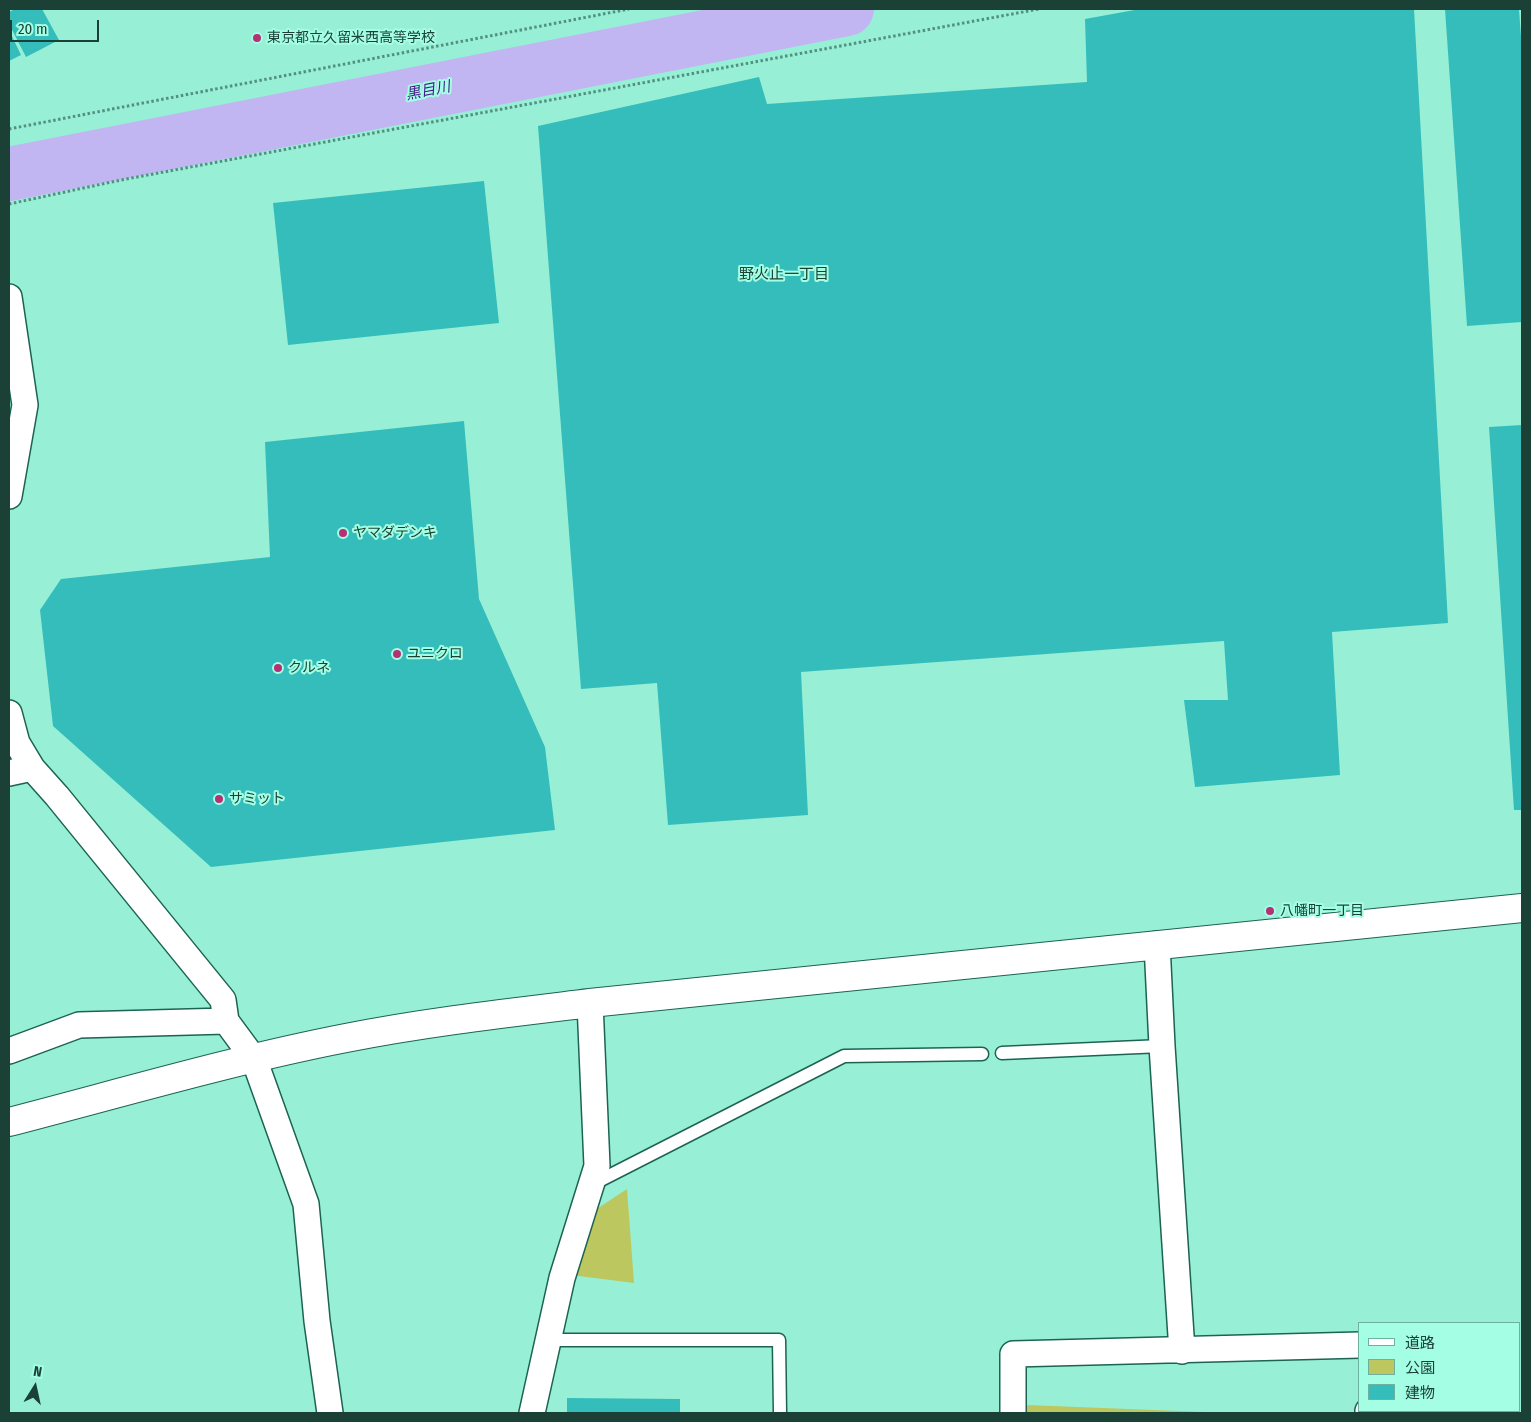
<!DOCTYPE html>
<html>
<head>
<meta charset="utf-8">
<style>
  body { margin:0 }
  #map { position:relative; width:1531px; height:1422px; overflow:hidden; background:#97f0d6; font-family:"Fira Sans Condensed","Noto Sans JP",sans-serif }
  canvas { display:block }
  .frame { position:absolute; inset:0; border:10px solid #1b4137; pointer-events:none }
  .legend { position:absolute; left:1358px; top:1322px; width:162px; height:90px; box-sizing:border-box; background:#a4fee3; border:1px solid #6db29e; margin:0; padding:6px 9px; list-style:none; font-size:15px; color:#1b4137 }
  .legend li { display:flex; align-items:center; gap:10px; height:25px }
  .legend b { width:25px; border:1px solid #6db29e }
  .north { position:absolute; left:10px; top:1362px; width:50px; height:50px; -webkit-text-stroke:4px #a4fee3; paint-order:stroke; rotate:10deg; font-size:14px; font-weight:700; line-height:20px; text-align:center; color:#1b4137 }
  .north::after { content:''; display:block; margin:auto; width:18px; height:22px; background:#1b4137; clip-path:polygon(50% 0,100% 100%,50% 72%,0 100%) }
  .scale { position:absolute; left:10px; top:20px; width:89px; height:22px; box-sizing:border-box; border:2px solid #1b4137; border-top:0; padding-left:6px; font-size:15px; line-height:18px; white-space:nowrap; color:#1b4137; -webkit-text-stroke:4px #a4fee3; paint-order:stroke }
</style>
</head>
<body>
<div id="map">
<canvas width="1531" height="1422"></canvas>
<div class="frame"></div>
<ul class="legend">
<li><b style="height:6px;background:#fff"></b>道路</li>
<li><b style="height:14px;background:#bdc760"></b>公園</li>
<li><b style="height:14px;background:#35bdbb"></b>建物</li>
</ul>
<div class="north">N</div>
<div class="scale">20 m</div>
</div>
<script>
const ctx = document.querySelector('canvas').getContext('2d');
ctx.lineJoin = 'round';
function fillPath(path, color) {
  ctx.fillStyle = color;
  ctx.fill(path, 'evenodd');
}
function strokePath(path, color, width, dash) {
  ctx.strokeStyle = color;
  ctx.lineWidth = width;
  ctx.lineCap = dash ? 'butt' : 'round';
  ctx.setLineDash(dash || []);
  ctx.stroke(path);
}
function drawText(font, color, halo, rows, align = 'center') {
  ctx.font = font + ' "Fira Sans Condensed","Noto Sans JP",sans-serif';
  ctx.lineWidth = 4;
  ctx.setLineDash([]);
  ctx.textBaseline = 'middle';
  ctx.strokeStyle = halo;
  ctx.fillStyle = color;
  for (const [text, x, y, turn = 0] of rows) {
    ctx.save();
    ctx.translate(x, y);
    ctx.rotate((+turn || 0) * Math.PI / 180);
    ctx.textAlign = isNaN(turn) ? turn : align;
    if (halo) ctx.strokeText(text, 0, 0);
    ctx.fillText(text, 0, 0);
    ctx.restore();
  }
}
const green = new Path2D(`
  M627,1189L634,1283L563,1274L580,1220Z
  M1027,1405L1205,1412V1413H1027Z`);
const river = new Path2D(`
  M9,174L847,9`);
const building = new Path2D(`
  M15,9H42L59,40L26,57L9,24V12Z
  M1140,9H1414L1448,623L1332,632L1340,775L1195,787L1184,700H1228L1224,641L801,672L808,815L668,825L657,683L581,689L538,126L759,77L767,104L1087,82L1085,19Z
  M1445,9H1519L1522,51V322L1467,326Z
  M9,30L21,55L9,61Z
  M484,181L499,323L288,345L273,203Z
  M464,421L479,599L545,747L555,830L211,867L53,726L40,610L61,579L270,557L265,442Z
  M1522,425V810H1514L1489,427Z
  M567,1398L680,1399V1413H567Z`);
const path = new Path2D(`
  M9,129L629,9
  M9,204L121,180L1039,9`);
const lane = new Path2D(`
  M1002,1053L1162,1046
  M593,1184L844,1056L982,1054
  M549,1340H779L780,1413`);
const street = new Path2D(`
  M9,297L25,405L9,496
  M9,713L17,743L32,768L57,796L223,1000L226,1021L254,1059L306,1204L317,1321L330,1413
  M9,773L32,768
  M1157,944L1162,1046L1182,1351
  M9,1051L79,1025L226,1021
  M1368,1411L1369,1413
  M532,1413L562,1278L597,1166L590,1003
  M1013,1413V1354L1360,1345`);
const secondary = new Path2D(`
  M9,1122C121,1093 233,1060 346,1038C427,1022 508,1013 590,1003L1522,908`);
const markers = [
  [257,38,5,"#b53074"],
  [343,533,5,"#b53074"],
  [397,654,5,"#b53074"],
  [278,668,5,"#b53074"],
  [219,799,5,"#b53074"],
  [1270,911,5,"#b53074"]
];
const poiNames = [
  ["東京都立久留米西高等学校",267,38],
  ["ヤマダデンキ",353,533],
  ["ユニクロ",407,654],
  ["クルネ",288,668],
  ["サミット",229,799],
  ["八幡町一丁目",1280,911]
];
const waterNames = [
  ["黒目川",428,91,-11]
];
const neighbourhoodNames = [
  ["野火止一丁目",784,275]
];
fillPath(green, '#bdc760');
strokePath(river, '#c2b6f2', 54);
fillPath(building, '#35bdbb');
strokePath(lane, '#1c6352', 15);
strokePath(street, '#1c6352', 28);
strokePath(secondary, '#1c6352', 30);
strokePath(path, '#53907f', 3, [2.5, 2.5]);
strokePath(lane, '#fff', 12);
strokePath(street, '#fff', 25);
strokePath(secondary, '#fff', 28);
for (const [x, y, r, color] of markers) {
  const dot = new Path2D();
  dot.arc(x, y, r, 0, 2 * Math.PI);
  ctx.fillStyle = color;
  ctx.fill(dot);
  strokePath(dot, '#a4fee3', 2);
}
drawText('14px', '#1b4137', '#a4fee3', poiNames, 'left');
drawText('italic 15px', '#461a8b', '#a4fee3', waterNames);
drawText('15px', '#1b4137', '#a4fee3', neighbourhoodNames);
</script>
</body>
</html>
